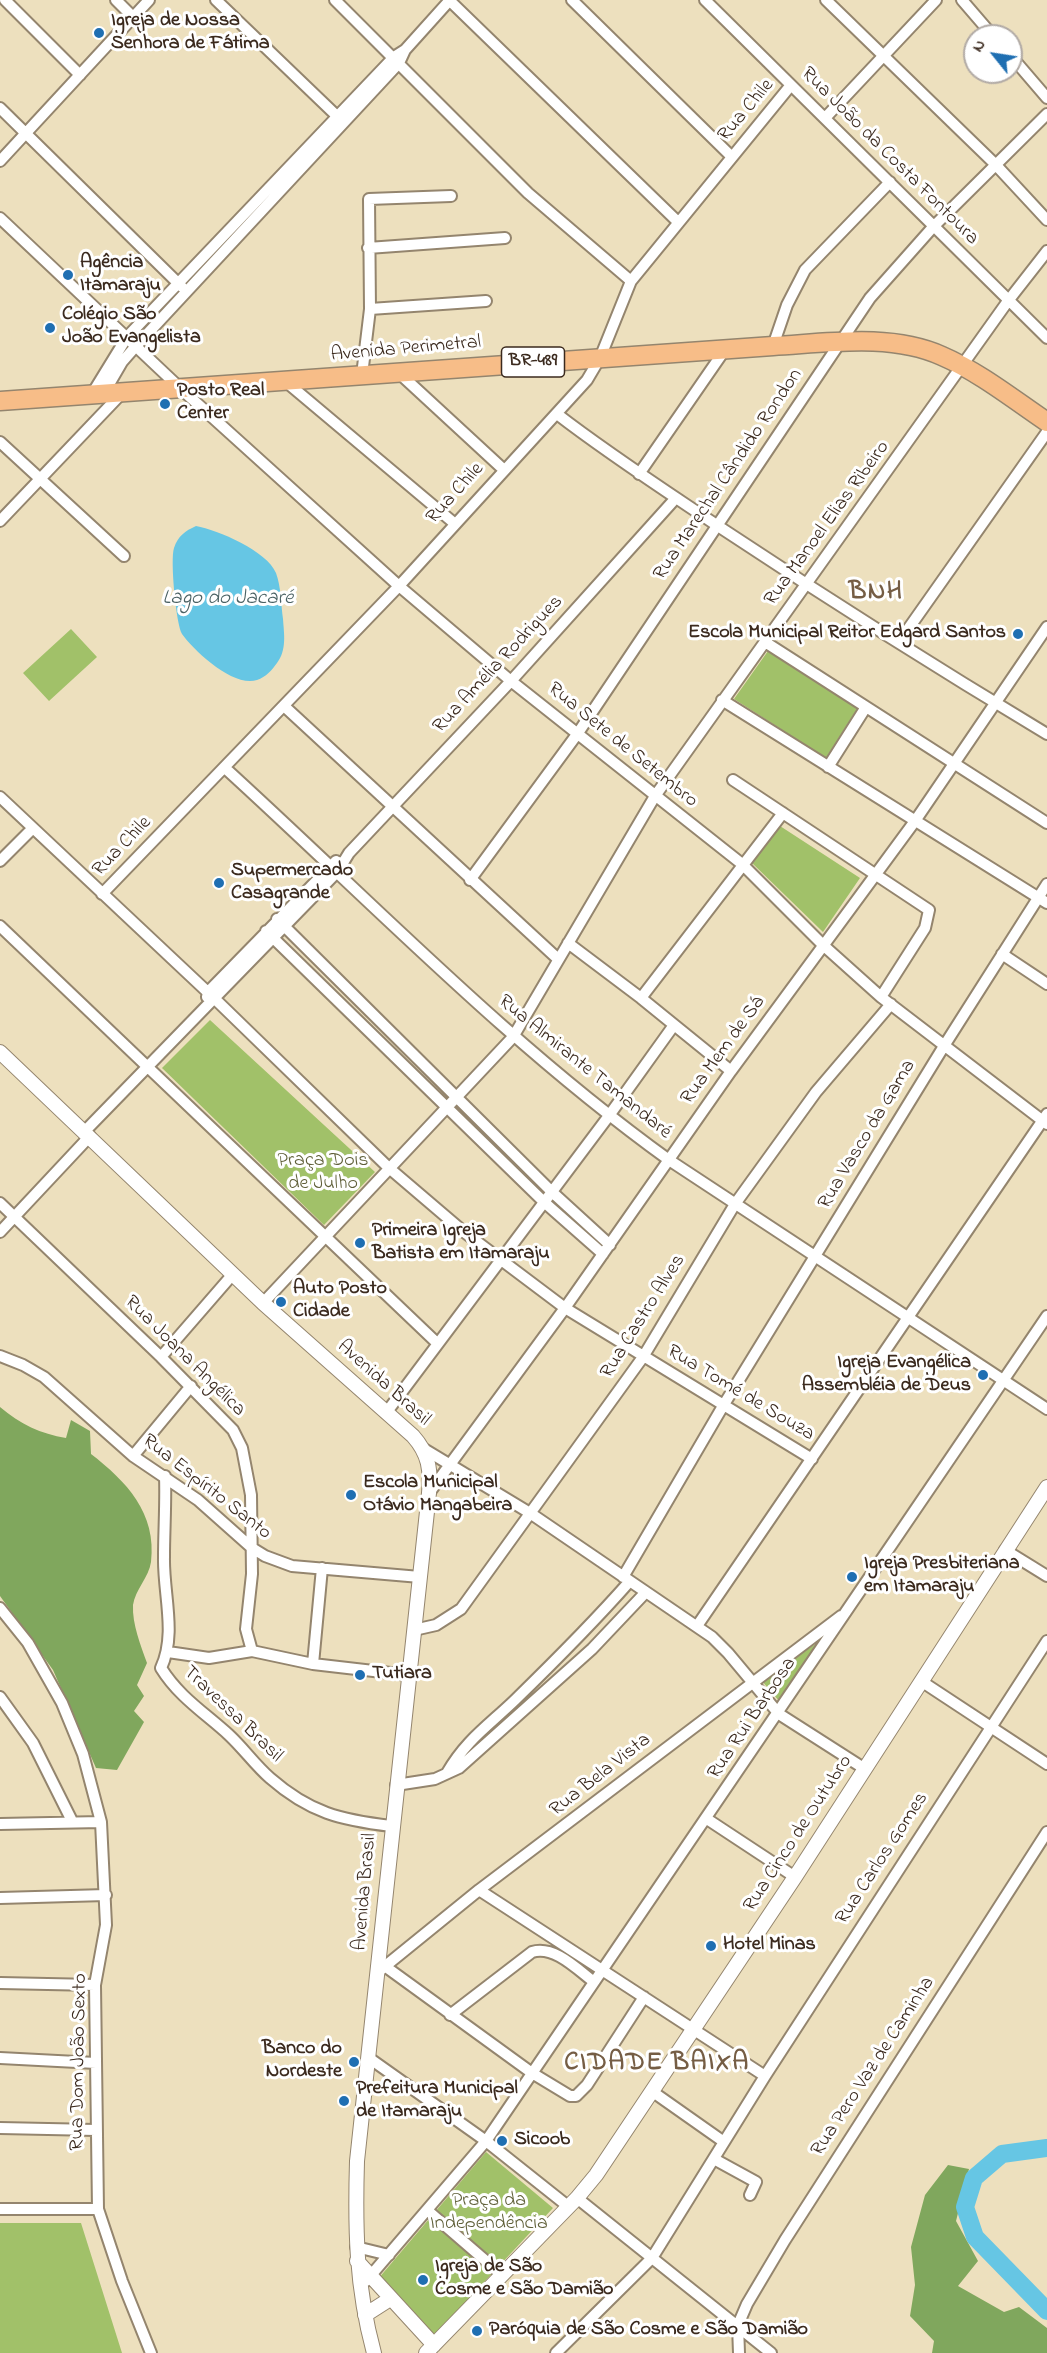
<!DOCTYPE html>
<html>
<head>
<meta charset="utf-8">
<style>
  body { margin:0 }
  #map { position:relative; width:1047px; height:2353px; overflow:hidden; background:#ede0be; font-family:"Indie Flower",sans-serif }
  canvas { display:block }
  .north { position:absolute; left:963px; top:24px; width:60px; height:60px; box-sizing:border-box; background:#fff; border:2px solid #b1aaa5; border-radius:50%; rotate:300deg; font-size:16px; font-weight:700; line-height:24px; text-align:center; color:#3b2a1e }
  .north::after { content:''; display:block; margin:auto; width:21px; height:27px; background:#1f6fb2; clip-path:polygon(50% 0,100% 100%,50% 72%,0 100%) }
</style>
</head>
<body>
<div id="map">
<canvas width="1047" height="2353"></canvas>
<div class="north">N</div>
</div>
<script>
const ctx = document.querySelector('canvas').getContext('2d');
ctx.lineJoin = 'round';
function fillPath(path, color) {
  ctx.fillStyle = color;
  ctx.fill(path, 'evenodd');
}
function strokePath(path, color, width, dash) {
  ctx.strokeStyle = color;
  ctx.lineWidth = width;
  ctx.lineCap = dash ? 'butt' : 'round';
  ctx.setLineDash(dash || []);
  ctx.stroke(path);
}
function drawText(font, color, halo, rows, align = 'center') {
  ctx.font = font + ' "Indie Flower",sans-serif';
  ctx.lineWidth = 6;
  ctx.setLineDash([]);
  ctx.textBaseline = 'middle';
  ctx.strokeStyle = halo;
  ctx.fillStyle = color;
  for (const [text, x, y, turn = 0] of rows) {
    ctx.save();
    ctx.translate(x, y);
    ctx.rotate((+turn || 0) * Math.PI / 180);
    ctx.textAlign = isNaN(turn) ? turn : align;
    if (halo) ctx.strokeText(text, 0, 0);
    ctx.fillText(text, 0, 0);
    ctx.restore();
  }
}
const green = new Path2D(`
  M71,629L97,657L49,701L23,673Z
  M768,651L859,706L826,758L734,699Z
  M780,826L860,878L823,932L752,863Z
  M210,1020L375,1172L324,1225L162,1068Z
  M827,1636L779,1701L762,1681Z
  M486,2152L553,2208L433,2337L378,2279Z
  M0,2223H81L122,2353H0Z`);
const forest = new Path2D(`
  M0,1407C20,1424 41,1434 66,1438L71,1420L90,1431L91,1454C126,1481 157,1513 151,1562C149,1577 135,1590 133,1605C132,1624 141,1646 147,1663L137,1685L144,1696L134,1711L144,1722L117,1770L96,1768L53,1670L0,1596Z
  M948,2165L969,2169L956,2221L978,2261L958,2286L1004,2312L1019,2307L1047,2328V2353H932L934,2341L910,2316L915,2285L911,2247L925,2195Z`);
const water = new Path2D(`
  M196,526C218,530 267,551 276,573C281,586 281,605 283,619C284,634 287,650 277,663C272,670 266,677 257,680C234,688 194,651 182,634C176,624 170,559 174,548C178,536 185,531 196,526Z`);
const river = new Path2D(`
  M1047,2148L1002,2154L974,2178L965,2207L975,2237L1047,2311`);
const minor = new Path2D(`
  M5,0L80,75
  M116,0L133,17
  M216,0L339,118
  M335,0L528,193L631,281
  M449,0L678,222
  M572,0L732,157
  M705,0L1047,338
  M826,0L995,164L1047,220
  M962,0L993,36
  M1011,56L1047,98
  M0,108L182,287
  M825,118L936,0
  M0,161L149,0
  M0,218L180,388L399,586L511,681L742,864L823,945L881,997L1047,1124
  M368,248L505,238
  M370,309L486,301
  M773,346L787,305L805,270L890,182
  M399,373L503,469
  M362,375L370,309L369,199L451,196
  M285,381L454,523
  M104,393L122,362L136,346L399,63L405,50
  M92,394L127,337L394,57L405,50L450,0
  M557,414C610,455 666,491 721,528C828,599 937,668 1047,734
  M0,442L124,556
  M639,474L724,351
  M0,521L122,393
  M765,642L1047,823
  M899,642L1047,432
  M722,700L1047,903
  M284,706L558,959
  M828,767L866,707
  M225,768C371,901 508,1044 669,1160L1047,1409
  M733,780L929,910L925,928L881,997
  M0,797L215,999L389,1168L464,1232L565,1308L812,1459
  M0,861L33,828
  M470,880L578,733L870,298L933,227L1047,114
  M102,894L399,586L587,380L600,358L631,281L791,85
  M277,919L552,1192L610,1245
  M0,926L437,1343
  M266,931L544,1202L603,1254
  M568,943L641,998L731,1071
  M1002,954L1047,984
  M207,997L208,992L336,861
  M641,998L783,813
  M85,1131L338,871L349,853L511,681L675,499
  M0,1203L161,1357L233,1430L242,1448L251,1495L252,1574L246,1629L252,1651
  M0,1232L90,1136
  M263,1303L513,1037L655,796L1008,301L1047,251
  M0,1356L23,1365L44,1377L133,1456L198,1500L252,1548L265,1556L292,1566L420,1577
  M161,1357L233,1274
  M386,1413L608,1117L674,1025
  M424,1449L530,1513L712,1637L728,1653L779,1714L865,1769
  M133,1456L191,1386
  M165,1476C166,1503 164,1530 164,1557C163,1593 177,1634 161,1668C179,1697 205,1713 229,1735C244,1749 255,1765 270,1778C310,1813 341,1820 391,1826
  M429,1493L565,1308L731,1071L915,821L1047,627
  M1005,1550L1047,1576
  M623,1577L723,1406L944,1046L1047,884
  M0,1608L28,1643L62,1703L83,1754L101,1822L106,1925L95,1985L98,2209L122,2281L151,2353
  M697,1626L1047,1114
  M414,1630L436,1625L461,1609L643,1357L735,1204L816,1092L891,1004
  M168,1652L209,1658L252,1651L313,1664L408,1675
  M313,1664L322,1568
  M921,1681L1047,1764
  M0,1697L33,1743L72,1821
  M447,1773C466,1740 488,1726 515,1700C555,1661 593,1623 630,1581
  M396,1785L435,1779L459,1768L592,1649L646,1592
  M707,1819L795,1877
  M0,1824L101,1822
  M479,1890L765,2076
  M0,1898L106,1895
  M386,1967L532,2073L570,2096H576L587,2085L644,1997
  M378,1972L479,1890L841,1616
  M0,1983L95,1985
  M450,2015L532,1952C554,1945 577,1969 594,1982
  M0,2058L96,2063
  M369,2058L486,2141L569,2207
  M653,2092L724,2142
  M0,2128L96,2130
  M714,2159L756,2182L750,2195
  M577,2198L771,2353
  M0,2209H98
  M427,2210L501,2274
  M356,2247L389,2255
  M366,2281L486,2141L1047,1316
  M556,2353L652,2258L765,2076L1047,1641
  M739,2353L738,2325L747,2304L785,2240L1047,1832`);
const tertiary = new Path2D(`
  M0,1052L263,1303L413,1436C429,1454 431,1470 429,1493L357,2161C355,2229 356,2287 374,2353
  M357,2261L434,2345
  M365,2315L390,2299
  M426,2353L577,2198L596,2175L795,1877L1047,1487`);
const primary = new Path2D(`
  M0,401L773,346C828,343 891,333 942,356C979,372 1013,399 1047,422`);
const markers = [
  [99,33,6,"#1f6fb2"],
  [68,275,6,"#1f6fb2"],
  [50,328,6,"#1f6fb2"],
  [165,404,6,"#1f6fb2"],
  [1018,634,6,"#1f6fb2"],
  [219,883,6,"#1f6fb2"],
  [360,1243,6,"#1f6fb2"],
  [281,1302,6,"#1f6fb2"],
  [983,1375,6,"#1f6fb2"],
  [351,1495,6,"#1f6fb2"],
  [852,1577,6,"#1f6fb2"],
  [360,1675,6,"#1f6fb2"],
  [711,1946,6,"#1f6fb2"],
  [354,2062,6,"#1f6fb2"],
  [344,2101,6,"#1f6fb2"],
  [502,2141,6,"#1f6fb2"],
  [423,2280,6,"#1f6fb2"],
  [477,2331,6,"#1f6fb2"]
];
const shields = [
  [533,362,63]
];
const shieldNames = [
  ["BR-489",533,362]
];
const poiNames = [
  ["Igreja de Nossa",111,22],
  ["Senhora de Fátima",111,45],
  ["Agência",80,264],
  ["Itamaraju",80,287],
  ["Colégio São",62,316],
  ["João Evangelista",62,339],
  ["Posto Real",177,392],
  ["Center",177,415],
  ["Escola Municipal Reitor Edgard Santos",1006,634,"right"],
  ["Supermercado",231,872],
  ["Casagrande",231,895],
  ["Primeira Igreja",372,1232],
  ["Batista em Itamaraju",372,1255],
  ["Auto Posto",293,1290],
  ["Cidade",293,1313],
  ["Igreja Evangélica",971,1364,"right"],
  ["Assembléia de Deus",971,1387,"right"],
  ["Escola Municipal",363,1484],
  ["Otávio Mangabeira",363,1507],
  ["Igreja Presbiteriana",864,1565],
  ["em Itamaraju",864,1588],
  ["Tutiara",372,1675],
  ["Hotel Minas",723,1946],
  ["Banco do",342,2050,"right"],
  ["Nordeste",342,2073,"right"],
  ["Prefeitura Municipal",356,2090],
  ["de Itamaraju",356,2113],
  ["Sicoob",514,2141],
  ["Igreja de São",435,2268],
  ["Cosme e São Damião",435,2291],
  ["Paróquia de São Cosme e São Damião",489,2331]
];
const streetNames = [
  ["Rua Chile",747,111,-50],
  ["Rua João da Costa Fontoura",889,157,45],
  ["Avenida Perimetral",406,350,-5],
  ["Rua Marechal Cândido Rondon",729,475,-56],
  ["Rua Chile",456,494,-48],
  ["Rua Manoel Elias Ribeiro",828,524,-54],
  ["Rua Amélia Rodrigues",499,665,-47],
  ["Rua Sete de Setembro",622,746,39],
  ["Rua Chile",123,847,-46],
  ["Rua Mem de Sá",724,1051,-54],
  ["Rua Almirante Tamandaré",584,1068,39],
  ["Rua Vasco da Gama",868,1135,-59],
  ["Rua Castro Alves",644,1317,-58],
  ["Rua Joana Angélica",184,1357,45],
  ["Avenida Brasil",383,1384,42],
  ["Rua Tomé de Souza",740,1394,31],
  ["Rua Espírito Santo",206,1488,38],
  ["Travessa Brasil",232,1715,44],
  ["Rua Rui Barbosa",753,1719,-56],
  ["Rua Bela Vista",601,1776,-38],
  ["Rua Cinco de Outubro",799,1834,-57],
  ["Rua Carlos Gomes",883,1859,-57],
  ["Avenida Brasil",366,1892,-85],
  ["Rua Dom João Sexto",80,2062,-89],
  ["Rua Pero Vaz de Caminha",874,2067,-57]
];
const parkNames = [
  ["Praça Dois",323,1162],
  ["de Julho",323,1185],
  ["Praça da",489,2202],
  ["Independência",489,2225]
];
const waterNames = [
  ["Lago do Jacaré",228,600]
];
const districtNames = [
  ["BNH",876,594],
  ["CIDADE BAIXA",657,2065]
];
fillPath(green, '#a1c169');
fillPath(forest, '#80a75d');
fillPath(water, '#66c6e4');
strokePath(river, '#66c6e4', 18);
strokePath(minor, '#94856e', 14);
strokePath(tertiary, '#94856e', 16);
strokePath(primary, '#94856e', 21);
strokePath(minor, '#fff', 10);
strokePath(tertiary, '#fff', 14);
strokePath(primary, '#f7bd88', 18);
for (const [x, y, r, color] of markers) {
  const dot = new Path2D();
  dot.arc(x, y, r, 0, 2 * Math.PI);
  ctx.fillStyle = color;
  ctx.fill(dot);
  strokePath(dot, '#fff', 2);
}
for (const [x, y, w] of shields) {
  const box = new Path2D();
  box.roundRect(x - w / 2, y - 15, w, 30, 4.5);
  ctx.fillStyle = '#fff';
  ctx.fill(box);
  strokePath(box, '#3b2a1e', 1.5);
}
drawText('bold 18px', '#3b2a1e', null, shieldNames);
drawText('bold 20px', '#3b2a1e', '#fff', poiNames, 'left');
drawText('20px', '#3b2a1e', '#fff', streetNames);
drawText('20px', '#5f5f38', '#fff', parkNames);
drawText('italic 21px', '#4a6163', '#fff', waterNames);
ctx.letterSpacing = '1.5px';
drawText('bold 26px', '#755d44', '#fff', districtNames);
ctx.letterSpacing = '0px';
</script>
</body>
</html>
